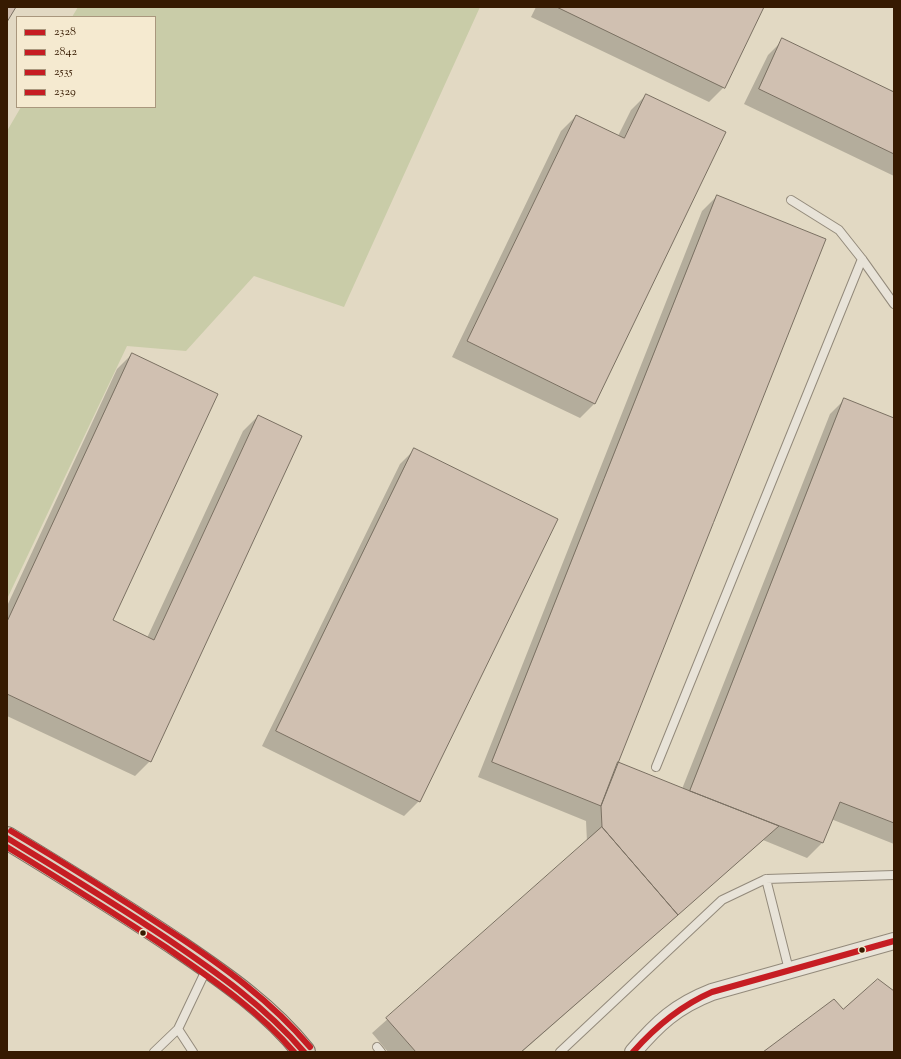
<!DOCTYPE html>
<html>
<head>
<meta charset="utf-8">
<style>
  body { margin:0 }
  #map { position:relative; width:901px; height:1059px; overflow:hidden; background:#e2d9c3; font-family:"Sorts Mill Goudy",serif }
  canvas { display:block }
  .frame { position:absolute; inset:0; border:8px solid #361a01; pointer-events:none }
  .legend { position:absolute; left:16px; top:16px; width:140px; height:92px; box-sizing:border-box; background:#f5ead0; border:1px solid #a9977d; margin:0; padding:5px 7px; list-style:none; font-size:12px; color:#361a01 }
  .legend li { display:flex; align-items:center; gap:8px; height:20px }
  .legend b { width:20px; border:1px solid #a9977d }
</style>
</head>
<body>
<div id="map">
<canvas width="901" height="1059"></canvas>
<div class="frame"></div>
<ul class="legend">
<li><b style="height:5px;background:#c61d23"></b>2328</li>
<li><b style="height:5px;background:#c61d23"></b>2842</li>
<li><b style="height:5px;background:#c61d23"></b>2535</li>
<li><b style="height:5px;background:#c61d23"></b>2329</li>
</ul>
</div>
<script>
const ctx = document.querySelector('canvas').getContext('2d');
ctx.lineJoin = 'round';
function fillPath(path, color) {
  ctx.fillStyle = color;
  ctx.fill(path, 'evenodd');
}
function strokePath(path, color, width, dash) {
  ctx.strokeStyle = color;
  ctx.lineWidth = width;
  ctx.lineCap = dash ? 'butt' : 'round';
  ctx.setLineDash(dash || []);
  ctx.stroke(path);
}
const green = new Path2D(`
  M78,7H480L344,307L254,276L186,351L127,346L7,599V131L21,107H155V17H72Z`);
const shadow = new Path2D(`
  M536,7H763L724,87L709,102L531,17Z
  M783,40L894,93V176L744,104L768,55Z
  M646,95L595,403L580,418L452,357L561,131L576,116L618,136L631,110Z
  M717,196L616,763L682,789L830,414L845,399L894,419V844L831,819L822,843L807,858L763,840L522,1052H388L372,1033L587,842L586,821L478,777L702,211Z
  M132,354L111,621L147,638L243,431L258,416L150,761L135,776L7,716V606L117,369Z
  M415,449L419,801L404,816L262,746L400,464Z`);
const building = new Path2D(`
  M7,7H16L7,22Z
  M557,7H764L725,88Z
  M782,38L894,92V154L759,89Z
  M646,94L726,132L595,404L467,341L576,115L624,138Z
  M717,195L826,239L601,806L492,762Z
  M132,353L218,394L113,620L154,640L258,415L302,436L151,762L7,694V622Z
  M844,398L894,418V823L840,802L823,843L690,791Z
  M414,448L558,519L420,802L276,731Z
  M618,762L690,791L779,826L678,915L602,827L601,806Z
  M602,827L678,915L521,1052H416L386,1018Z
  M878,979L894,991V1052H763L834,999L843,1009Z`);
const service = new Path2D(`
  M791,200L839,230L862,259L894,304
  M656,767L862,259
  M766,879L894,875
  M178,1029L193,1052
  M377,1047L381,1052
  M154,1052L178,1029L207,968
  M560,1052L722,900L766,879L789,970`);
const minor = new Path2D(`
  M633,1052C658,1023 676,1006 712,992L894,941`);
const primary = new Path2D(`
  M7,838C66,874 125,910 181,948C225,978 271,1010 304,1052`);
const bus1 = new Path2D(`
  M7,838C61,871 114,903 166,938C216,972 265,1006 304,1052`);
const bus2 = new Path2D(`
  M7,847C61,880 114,913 167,948C212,979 258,1010 294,1052`);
const bus3 = new Path2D(`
  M11,831C66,864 120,898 173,933C223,966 271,1001 310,1047`);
const bus4 = new Path2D(`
  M633,1052C656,1026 680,1006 712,992L894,941`);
const markers = [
  [143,933,3.5,"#361a01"],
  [862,950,3.5,"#361a01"]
];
fillPath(green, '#c9cca8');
fillPath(shadow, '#0003');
fillPath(building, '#d0c0b1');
strokePath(building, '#7a7062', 1);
strokePath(service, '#938a7b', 10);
strokePath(minor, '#938a7b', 18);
strokePath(primary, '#7a7062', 24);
strokePath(service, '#e8e3d8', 8);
strokePath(minor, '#e8e3d8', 16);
strokePath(primary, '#dcd3c3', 22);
strokePath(bus1, '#c61d23', 6);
strokePath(bus2, '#c61d23', 6);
strokePath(bus3, '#c61d23', 6);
strokePath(bus4, '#c61d23', 6);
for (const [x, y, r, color] of markers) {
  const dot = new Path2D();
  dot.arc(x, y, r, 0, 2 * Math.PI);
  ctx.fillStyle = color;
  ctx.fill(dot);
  strokePath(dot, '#f5ead0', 1.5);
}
</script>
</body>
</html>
